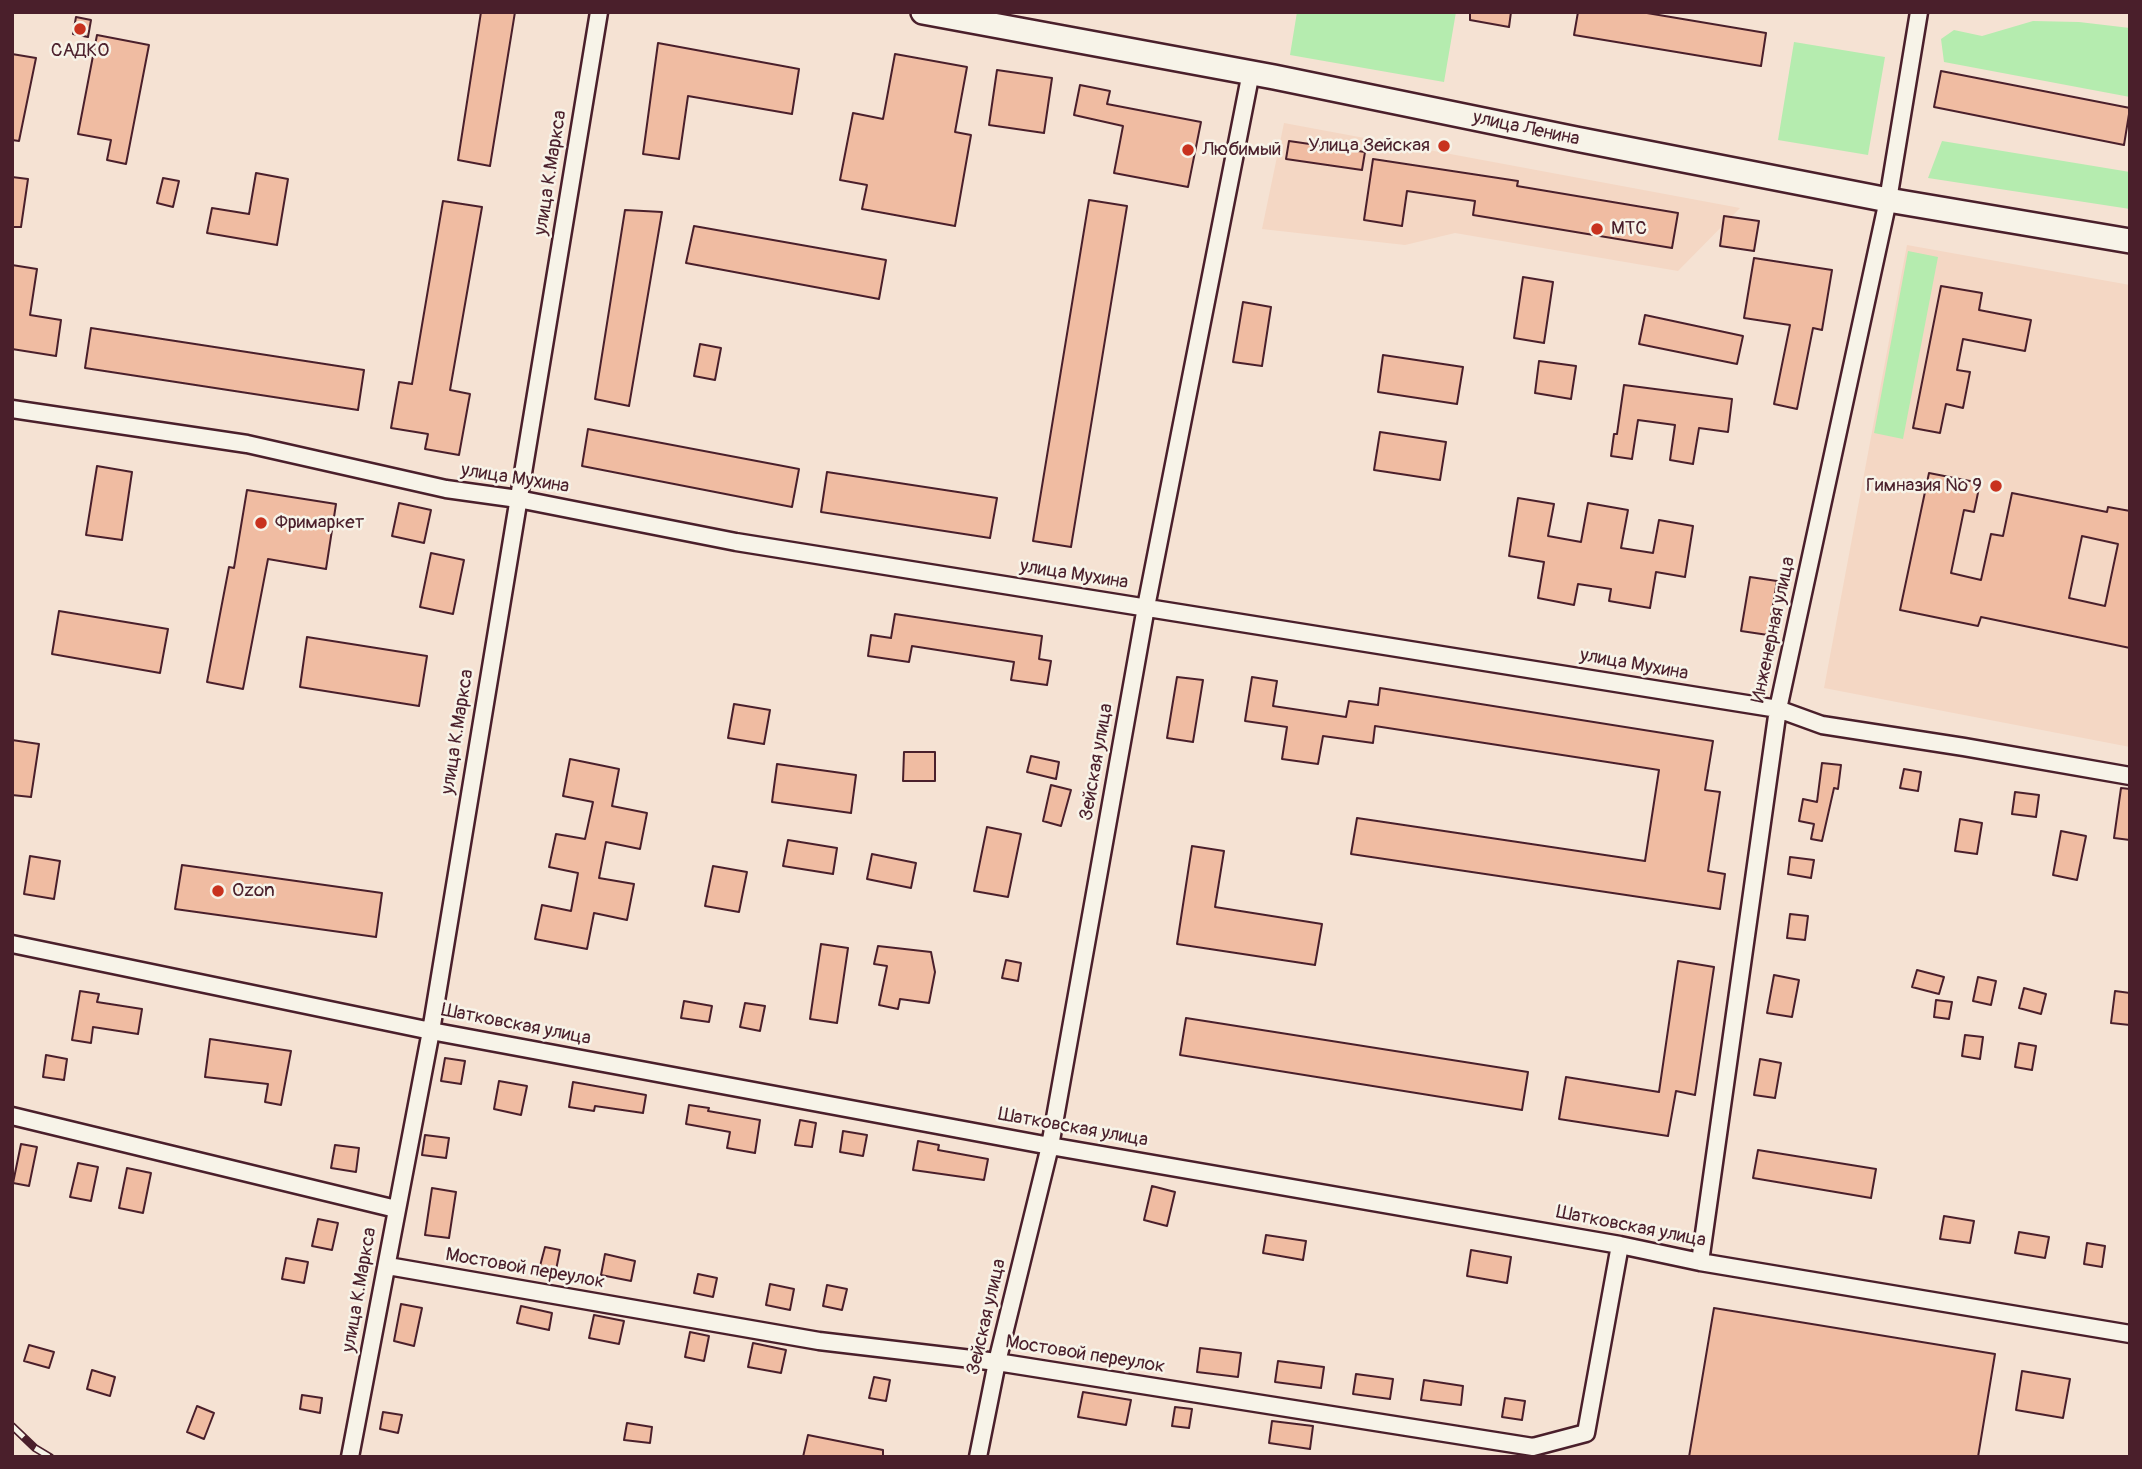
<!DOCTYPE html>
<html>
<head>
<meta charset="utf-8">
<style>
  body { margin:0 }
  #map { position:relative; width:2142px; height:1469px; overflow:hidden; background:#f5e2d3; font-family:Pangolin,sans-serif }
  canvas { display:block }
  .frame { position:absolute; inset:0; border:14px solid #4a1f2b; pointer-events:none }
</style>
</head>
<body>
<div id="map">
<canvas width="2142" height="1469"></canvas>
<div class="frame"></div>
</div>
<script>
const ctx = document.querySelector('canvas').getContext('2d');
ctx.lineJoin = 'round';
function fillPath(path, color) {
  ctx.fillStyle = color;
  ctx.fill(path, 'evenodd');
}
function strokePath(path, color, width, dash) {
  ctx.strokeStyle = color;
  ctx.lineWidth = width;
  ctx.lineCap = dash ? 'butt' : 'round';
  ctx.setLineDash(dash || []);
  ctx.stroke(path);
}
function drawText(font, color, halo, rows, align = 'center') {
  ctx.font = font + ' Pangolin,sans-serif';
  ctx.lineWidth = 5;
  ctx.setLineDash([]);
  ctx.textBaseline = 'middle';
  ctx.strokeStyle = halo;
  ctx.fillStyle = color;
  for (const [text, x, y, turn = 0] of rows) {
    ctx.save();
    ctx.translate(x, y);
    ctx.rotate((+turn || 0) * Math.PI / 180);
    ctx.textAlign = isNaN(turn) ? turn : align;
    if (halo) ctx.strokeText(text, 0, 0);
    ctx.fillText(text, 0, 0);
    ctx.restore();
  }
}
const built = new Path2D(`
  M1284,123L1740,208L1678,271L1455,233L1405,245L1262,229Z
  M1907,245L2130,285V747L1824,688Z`);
const green = new Path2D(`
  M1297,12H1456L1444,82L1290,55Z
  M2033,21L2079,22L2130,28V97L1944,62L1941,39L1954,30L1982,36Z
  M1794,42L1885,57L1868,155L1778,140Z
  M1942,141L2130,172V209L1928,178Z
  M1908,251L1938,257L1903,439L1874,433Z`);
const building = new Path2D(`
  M481,12H515L490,166L458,160Z
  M1470,12H1511L1509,27L1470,20Z
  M1578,12H1641L1766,33L1761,66L1574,35Z
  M76,17L91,20L88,37L73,34Z
  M97,35L149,45L126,164L107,160L111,140L78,134Z
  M658,43L799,69L792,114L688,96L679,159L643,154Z
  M12,54L36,58L19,141L12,140Z
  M895,54L967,67L955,132L971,135L955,226L862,209L867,185L840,180L853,113L883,119Z
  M997,70L1052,78L1044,133L989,125Z
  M1941,71L2130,108L2124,145L1934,107Z
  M1080,85L1110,91L1107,104L1201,122L1188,187L1114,173L1123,126L1074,115Z
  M1289,141L1365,152L1362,170L1286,159Z
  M1373,159L1518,181L1517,186L1678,213L1672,248L1473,215L1475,201L1407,191L1402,226L1364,220Z
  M256,173L288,179L277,245L207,233L212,208L249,214Z
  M12,177L28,179L21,227H12Z
  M163,178L179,181L173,207L157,203Z
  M1089,200L1127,206L1071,547L1033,541Z
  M443,201L482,207L450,390L470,394L459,455L425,449L428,434L391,428L399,382L412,384Z
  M625,210L662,212L629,406L595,399Z
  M1724,216L1759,221L1754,251L1720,246Z
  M694,226L886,260L879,299L686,263Z
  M1754,258L1832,270L1822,330L1813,328L1797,409L1774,404L1790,325L1744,318Z
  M12,265L37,269L30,315L61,320L56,356L12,349Z
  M1523,277L1553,282L1544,343L1514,338Z
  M1941,286L1982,293L1979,310L2031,320L2025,351L1963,339L1957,370L1970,372L1963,408L1946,404L1940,433L1913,428Z
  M1243,302L1271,307L1262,366L1233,362Z
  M1645,315L1743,336L1737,364L1639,344Z
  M91,328L364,370L358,410L85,368Z
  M700,344L721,348L715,380L694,376Z
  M1383,355L1463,367L1457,404L1378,392Z
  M1539,361L1576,366L1571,399L1535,393Z
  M1624,385L1732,399L1728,432L1699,428L1693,464L1670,460L1675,425L1638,420L1632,459L1611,456L1614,434H1617Z
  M588,429L799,469L792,507L582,466Z
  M1380,432L1446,442L1440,480L1374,470Z
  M97,466L132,472L122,540L86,535Z
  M827,472L997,498L990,538L821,512Z
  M1929,473L1980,483L1974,512L1964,510L1951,573L1981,580L1991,534L2003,536L2012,493L2107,512L2108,507L2130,511V648L1981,617L1978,626L1900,610ZM2082,536L2118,544L2105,606L2069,598Z
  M247,490L336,504L326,569L268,559L243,689L207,682L229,567L234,568Z
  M1518,498L1554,504L1548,536L1581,542L1588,503L1628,510L1621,548L1653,553L1659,520L1693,526L1685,577L1656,572L1650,608L1609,601L1611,589L1578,584L1574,605L1538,598L1544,562L1509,556Z
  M399,503L431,510L424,543L392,536Z
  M431,553L464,560L453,614L420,607Z
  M1750,577L1777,581L1768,635L1741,631Z
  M59,611L168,629L160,673L52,654Z
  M895,614L1042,636L1039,659L1051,661L1047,685L1011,680L1014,662L912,646L909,662L868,656L871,635L891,638Z
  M307,637L427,656L419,706L300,687Z
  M1177,677L1203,680L1193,742L1167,738Z
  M1252,677L1277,681L1273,706L1346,717L1349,701L1378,705L1380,688L1713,741L1705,790L1720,792L1708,871L1725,874L1720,909L1351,854L1357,818L1645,861L1659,770L1375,726L1373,743L1323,736L1318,764L1282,759L1287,727L1245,721Z
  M734,704L770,710L764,744L728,738Z
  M12,740L39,744L31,797L12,795Z
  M904,752H935V781H903Z
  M1031,756L1059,762L1056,779L1027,772Z
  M570,759L619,769L612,806L647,813L640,849L606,842L599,878L634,884L627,920L594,913L587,949L535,939L542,905L571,911L578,873L549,867L556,834L585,839L593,802L563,796Z
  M1822,763L1841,765L1838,789L1834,788L1822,841L1811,839L1814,824L1799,821L1803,799L1817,802Z
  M777,764L856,775L851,813L772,802Z
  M1904,769L1921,772L1918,791L1900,788Z
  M1051,785L1071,790L1061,826L1043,821Z
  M2121,788L2130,789V840L2114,838Z
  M2015,792L2039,795L2036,817L2012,814Z
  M1960,819L1982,823L1977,854L1955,851Z
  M987,827L1021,834L1008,897L974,891Z
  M2061,831L2086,836L2077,880L2053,875Z
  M788,840L837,848L833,874L783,866Z
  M1192,846L1224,851L1215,907L1322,924L1315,965L1177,944Z
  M872,854L916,863L911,888L867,879Z
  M30,856L60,861L54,899L24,894Z
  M1790,857L1814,860L1811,878L1788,874Z
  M182,865L382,893L376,937L175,909Z
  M713,866L747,872L739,912L705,906Z
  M1790,914L1808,916L1805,940L1787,938Z
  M821,944L848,948L837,1023L810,1019Z
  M878,946L931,952L935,972L929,1003L900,999L898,1009L879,1005L887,966L874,964Z
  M1006,960L1021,963L1018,981L1002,978Z
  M1678,961L1714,967L1695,1095L1676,1091L1668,1136L1559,1119L1566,1077L1659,1092Z
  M1917,970L1944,977L1939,994L1912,987Z
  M1774,975L1799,980L1792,1017L1767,1013Z
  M1978,977L1996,981L1991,1005L1973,1001Z
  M2024,988L2046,994L2041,1014L2019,1008Z
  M80,991L99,994L97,1002L142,1009L138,1034L93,1027L91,1043L72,1040Z
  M2115,991L2130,993V1025L2111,1023Z
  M1936,1000L1952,1002L1949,1019L1934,1017Z
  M684,1001L712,1006L709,1022L681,1018Z
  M745,1003L765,1006L760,1031L740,1027Z
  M1186,1018L1528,1072L1522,1110L1180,1055Z
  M1965,1035L1983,1037L1980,1059L1962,1056Z
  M210,1039L291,1051L281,1105L265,1102L268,1084L205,1077Z
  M2019,1043L2036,1046L2032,1070L2015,1067Z
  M46,1055L67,1059L64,1080L43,1077Z
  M445,1058L465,1061L461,1084L441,1081Z
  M1760,1059L1781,1063L1775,1098L1754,1095Z
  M499,1081L527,1086L521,1115L494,1109Z
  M573,1082L646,1095L643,1113L595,1106L594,1111L569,1107Z
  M689,1105L709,1108L708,1111L760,1120L755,1153L727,1148L730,1132L686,1124Z
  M800,1120L816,1123L812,1147L795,1145Z
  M843,1131L867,1135L863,1156L840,1152Z
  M425,1135L449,1138L446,1158L422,1155Z
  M918,1141L939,1145L938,1150L988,1159L984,1180L913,1170Z
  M21,1144L37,1147L29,1186L13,1183Z
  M335,1145L359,1148L356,1172L331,1168Z
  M1758,1150L1876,1169L1871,1198L1753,1178Z
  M78,1163L98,1167L91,1201L70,1197Z
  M127,1168L151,1173L143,1213L119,1208Z
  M1152,1186L1175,1192L1167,1226L1144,1220Z
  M432,1188L456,1192L449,1238L425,1235Z
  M1944,1216L1974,1221L1970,1243L1940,1239Z
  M318,1219L338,1223L332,1250L312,1246Z
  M2019,1232L2049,1237L2045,1258L2015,1253Z
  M1266,1235L1306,1241L1303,1260L1263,1253Z
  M2087,1243L2105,1246L2102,1267L2084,1264Z
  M545,1247L560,1250L556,1270L540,1266Z
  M1471,1250L1511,1257L1507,1283L1467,1276Z
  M605,1254L635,1261L631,1281L601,1275Z
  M286,1258L308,1262L304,1283L282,1279Z
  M698,1274L717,1278L713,1297L694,1293Z
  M770,1284L794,1289L790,1310L766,1305Z
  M827,1285L847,1289L842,1310L823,1306Z
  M401,1304L422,1308L414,1346L394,1341Z
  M521,1306L552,1313L549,1330L517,1323Z
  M1714,1308L1995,1354L1978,1457H1689Z
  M594,1315L624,1321L619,1344L589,1338Z
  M690,1332L709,1336L704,1361L685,1357Z
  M753,1343L786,1350L781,1373L748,1367Z
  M29,1345L54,1352L49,1368L24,1361Z
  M1200,1348L1241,1353L1238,1377L1197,1372Z
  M1278,1361L1324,1367L1321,1388L1275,1382Z
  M92,1370L115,1377L110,1396L87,1389Z
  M2022,1371L2070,1379L2063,1418L2016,1410Z
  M1356,1374L1393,1379L1390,1399L1353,1394Z
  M874,1377L890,1380L886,1401L869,1398Z
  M1424,1380L1463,1386L1461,1405L1421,1400Z
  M1083,1392L1131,1400L1126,1425L1078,1417Z
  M302,1395L322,1398L320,1413L300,1409Z
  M1505,1398L1525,1401L1522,1420L1502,1417Z
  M197,1406L214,1413L204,1439L187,1432Z
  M1175,1407L1192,1409L1189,1428L1172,1426Z
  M383,1412L402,1415L398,1433L380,1429Z
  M1272,1421L1313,1426L1310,1449L1269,1443Z
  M627,1423L652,1427L650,1443L624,1440Z
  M808,1435L883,1450V1457H803Z`);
const street = new Path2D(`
  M12,409L247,444L446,489L518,499L736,542L1778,709L1822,725L1964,747L2130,776
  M12,944L431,1031L1050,1146L1620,1245L1700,1262L2130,1334
  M12,1116L396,1209
  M1700,1262L1778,709L1888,200L1919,12
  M388,1266L819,1341L997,1362L1533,1447L1586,1433L1620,1245
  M350,1457L431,1031L599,12
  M978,1457L997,1362L1050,1146L1146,607L1251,72`);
const secondary = new Path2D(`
  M923,12L1274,77L1576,139L1888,200L2130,241`);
const rail = new Path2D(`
  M12,1426L35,1448L50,1457`);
const markers = [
  [80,29,7,"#c8321e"],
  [1444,146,7,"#c8321e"],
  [1188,150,7,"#c8321e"],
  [1597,229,7,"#c8321e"],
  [1996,486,7,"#c8321e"],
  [261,523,7,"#c8321e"],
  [218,891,7,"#c8321e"]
];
const poiNames = [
  ["САДКО",80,51,"center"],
  ["Улица Зейская",1430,146,"right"],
  ["Любимый",1202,150],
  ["МТС",1611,229],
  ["Гимназия № 9",1982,486,"right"],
  ["Фримаркет",275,523],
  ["Ozon",232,891]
];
const streetNames = [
  ["улица Ленина",1526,129,12],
  ["улица К.Маркса",551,173,-81],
  ["улица Мухина",515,479,9],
  ["улица Мухина",1074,575,9],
  ["Инженерная улица",1774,630,-78],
  ["улица Мухина",1634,665,10],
  ["улица К.Маркса",458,732,-81],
  ["Зейская улица",1097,762,-80],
  ["Шатковская улица",516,1025,11],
  ["Шатковская улица",1073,1128,10],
  ["Шатковская улица",1631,1227,11],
  ["Мостовой переулок",525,1269,10],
  ["улица К.Маркса",360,1290,-80],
  ["Зейская улица",987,1317,-77],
  ["Мостовой переулок",1085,1355,9]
];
fillPath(built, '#f4d7c4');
fillPath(green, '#b5ecaf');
fillPath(building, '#f0bca2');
strokePath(building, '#4a1f2b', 2);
strokePath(street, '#4a1f2b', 21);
strokePath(secondary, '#4a1f2b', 28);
strokePath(street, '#f7f3e8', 16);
strokePath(secondary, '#f7f3e8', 23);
strokePath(rail, '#4a1f2b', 8);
strokePath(rail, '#f7f3e8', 5, [16]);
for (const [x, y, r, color] of markers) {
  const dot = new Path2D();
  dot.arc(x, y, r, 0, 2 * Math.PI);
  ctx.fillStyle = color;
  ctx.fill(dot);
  strokePath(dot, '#f7f3e8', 2.5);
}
drawText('19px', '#4a1f2b', '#f7f3e8', poiNames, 'left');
drawText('19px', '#4a1f2b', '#f7f3e8', streetNames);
</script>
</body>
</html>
